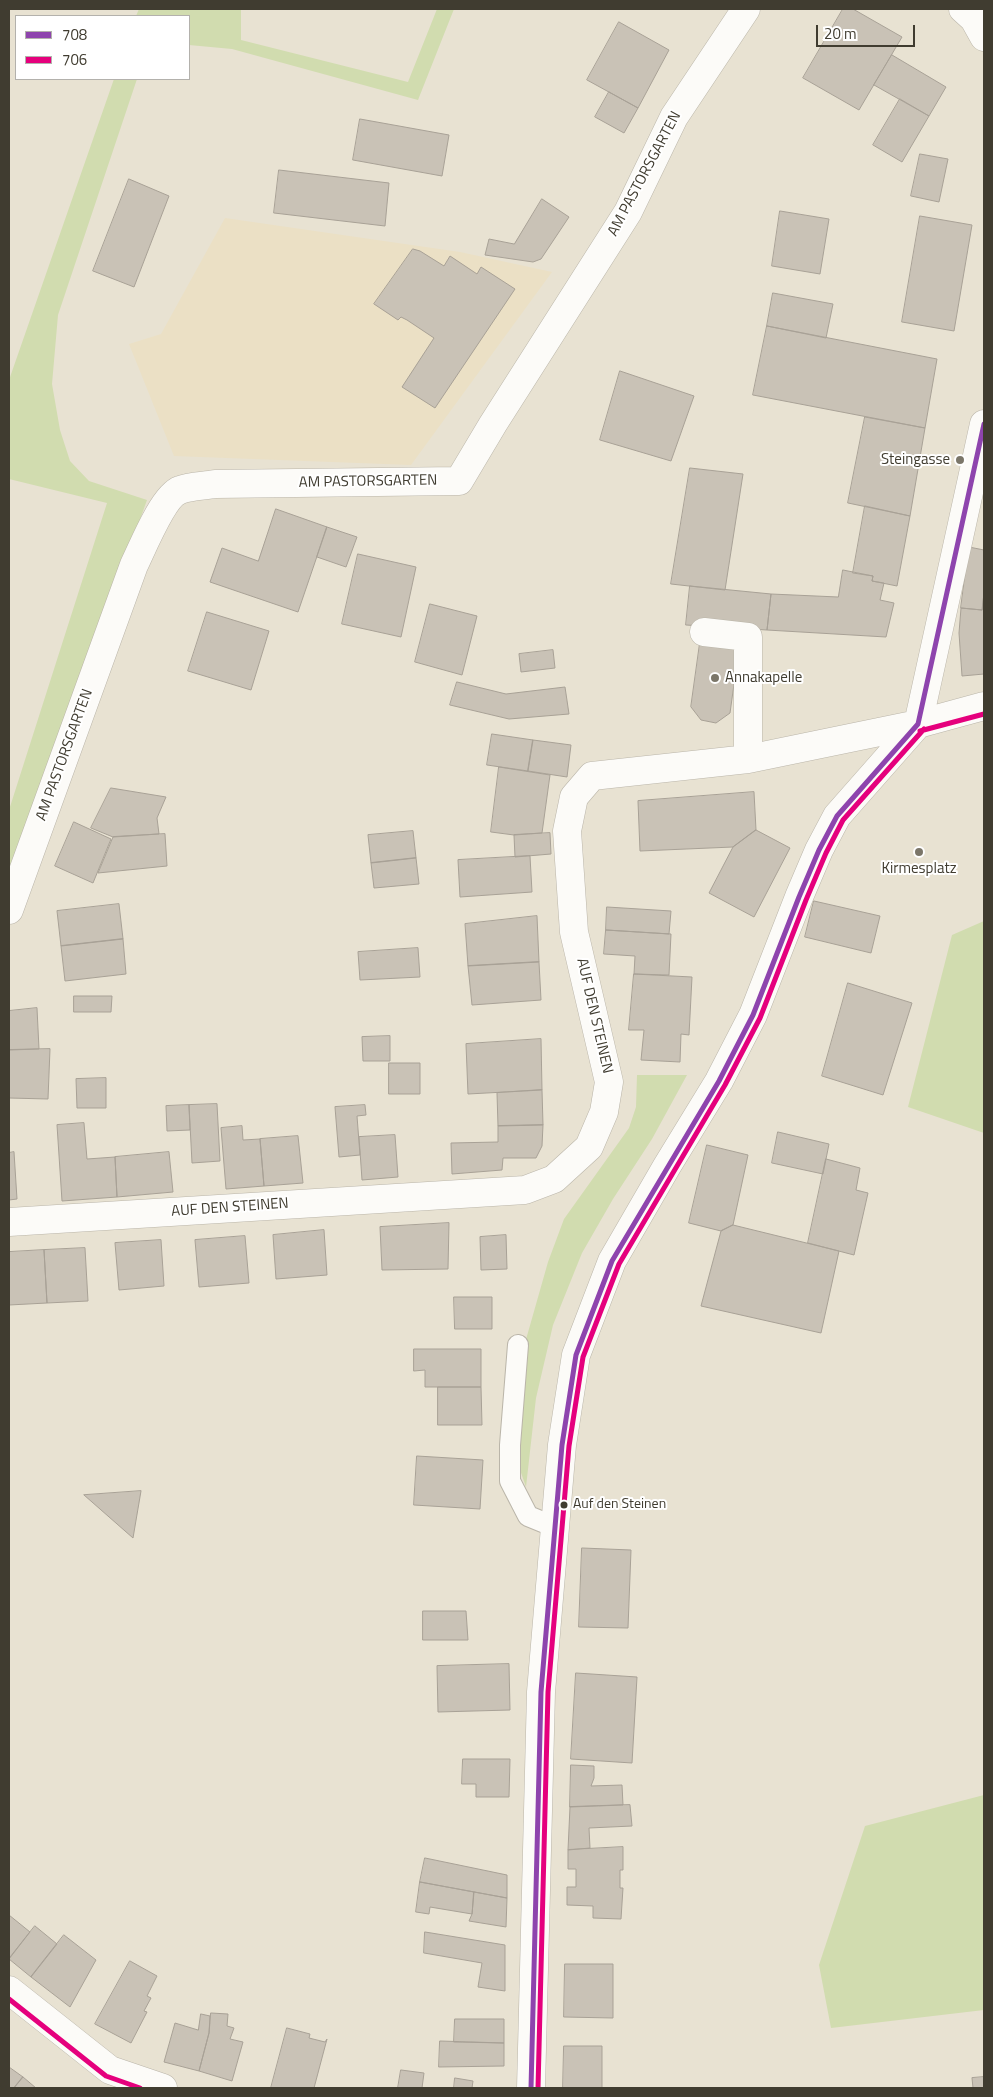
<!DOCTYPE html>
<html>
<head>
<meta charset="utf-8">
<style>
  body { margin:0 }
  #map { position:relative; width:993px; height:2097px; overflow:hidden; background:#e8e2d2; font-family:"Titillium Web",sans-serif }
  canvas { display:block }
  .frame { position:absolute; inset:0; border:10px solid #403c30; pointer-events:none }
  .legend { position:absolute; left:15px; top:15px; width:175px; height:65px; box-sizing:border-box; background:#fff; border:1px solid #b3b1ac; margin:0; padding:6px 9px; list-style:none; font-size:15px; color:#403c30 }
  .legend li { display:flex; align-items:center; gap:10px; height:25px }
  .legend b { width:25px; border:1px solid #b3b1ac }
  .scale { position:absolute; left:816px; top:25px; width:99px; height:22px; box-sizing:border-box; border:2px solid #403c30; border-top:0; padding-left:6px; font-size:15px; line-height:18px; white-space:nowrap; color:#403c30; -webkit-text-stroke:4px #fff; paint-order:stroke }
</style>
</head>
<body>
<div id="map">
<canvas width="993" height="2097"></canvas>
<div class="frame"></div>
<ul class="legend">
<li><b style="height:6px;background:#8e44ad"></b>708</li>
<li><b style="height:6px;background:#e5007d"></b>706</li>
</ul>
<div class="scale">20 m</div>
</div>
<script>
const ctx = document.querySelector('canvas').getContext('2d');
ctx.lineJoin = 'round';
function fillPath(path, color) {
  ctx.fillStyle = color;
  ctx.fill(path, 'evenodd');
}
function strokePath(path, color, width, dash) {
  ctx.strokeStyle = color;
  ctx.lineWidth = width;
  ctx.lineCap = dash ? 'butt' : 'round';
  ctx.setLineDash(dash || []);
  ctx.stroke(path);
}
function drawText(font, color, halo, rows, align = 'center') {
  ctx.font = font + ' "Titillium Web",sans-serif';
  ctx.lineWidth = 4;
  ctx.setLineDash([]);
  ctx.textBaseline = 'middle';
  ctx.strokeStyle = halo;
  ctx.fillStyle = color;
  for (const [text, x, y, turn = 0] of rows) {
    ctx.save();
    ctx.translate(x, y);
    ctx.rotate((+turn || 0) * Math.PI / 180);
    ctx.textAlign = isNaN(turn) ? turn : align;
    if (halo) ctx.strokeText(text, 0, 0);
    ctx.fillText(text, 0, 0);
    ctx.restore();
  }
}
const built = new Path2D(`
  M225,218L460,252L552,272L411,465L174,456L129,344L161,334Z`);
const green = new Path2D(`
  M139,9H241V40L408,82L437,9H454L418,100L232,49L189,45V16H136Z
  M114,79H137L58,315L52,384L60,430L70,461L89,481L147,500L37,806L9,871V810L107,503L9,479V380Z
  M984,921V1133L908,1107L952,935Z
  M637,1075H687L652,1139L613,1199L582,1253L553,1325L536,1398L526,1487L518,1464L525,1343L548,1262L564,1219L629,1128L636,1107Z
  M984,1795V2010L831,2028L819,1965L865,1826Z`);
const building = new Path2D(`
  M843,9H853L902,37L859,110L803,78Z
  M619,22L669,50L638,108L587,80Z
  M892,55L946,87L929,116L874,85Z
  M609,92L638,108L624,133L595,117Z
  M900,99L929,116L902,162L873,145Z
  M360,119L449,135L442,176L353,160Z
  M920,154L948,159L939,202L911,196Z
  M279,170L389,183L385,226L274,213Z
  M129,179L169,196L134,287L93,271Z
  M542,199L569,217L541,259L533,262L485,255L489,239L514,244Z
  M780,211L829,219L820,274L772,266Z
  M920,216L972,225L954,331L902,322Z
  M413,249L420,251L444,266L450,256L477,274L481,267L515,289L435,408L402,387L434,338L407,320L401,317L398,320L374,304Z
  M773,293L833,304L826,338L767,326Z
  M767,326L937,359L925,428L753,395Z
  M620,371L694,396L671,461L600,440Z
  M865,417L925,428L910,516L848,503Z
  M690,468L743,474L725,590L671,584Z
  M865,506L910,516L897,586L872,581L873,576L853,573Z
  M276,509L327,527L298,612L210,582L222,548L258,561Z
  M327,527L357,537L346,567L317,557Z
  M969,547L984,550V593L982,610L961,608Z
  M358,554L416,567L401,637L342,624Z
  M843,570L873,576L872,581L884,583L880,600L894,603L886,637L767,630L771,594L838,597Z
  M690,586L771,594L767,630L686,625Z
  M984,593V674L962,676L959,633L961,608L982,610Z
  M430,604L477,616L462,675L415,662Z
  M207,612L269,631L251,690L188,671Z
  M700,643L739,648L730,713L716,723L701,720L691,707Z
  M553,650L555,668L521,672L519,654Z
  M457,682L506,694L565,687L569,714L509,719L450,705Z
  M492,734L533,740L528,771L487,765Z
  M533,740L571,745L567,777L528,771Z
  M499,767L550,775L542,833L514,835L491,832Z
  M111,788L166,797L157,818L159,834L113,837L91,828Z
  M754,792L756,830L733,847L640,851L638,801Z
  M74,822L111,839L93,883L55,866Z
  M756,830L790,848L754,917L709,893L733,847Z
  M413,831L416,858L371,863L368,835Z
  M550,833L551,854L515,857L514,835Z
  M165,834L167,866L98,873L113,837Z
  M530,856L532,892L460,897L458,860Z
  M416,858L419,884L374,888L371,863Z
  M814,901L880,916L871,953L805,937Z
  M119,904L123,939L61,946L57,911Z
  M607,907L671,911L669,934L606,930Z
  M537,916L539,962L468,966L465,924Z
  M606,930L671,934L669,975L634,974L635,956L604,954Z
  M123,939L126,974L65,981L61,946Z
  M418,948L420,977L360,980L358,952Z
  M539,962L541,1000L472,1005L468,966Z
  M634,974L692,977L689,1035L681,1034L680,1062L641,1060L644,1030H629Z
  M848,983L912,1003L883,1095L822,1076Z
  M74,996H112L111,1012H74Z
  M37,1008L39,1049L9,1050V1011Z
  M390,1036V1061H363L362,1037Z
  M541,1039L542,1090L468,1094L466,1044Z
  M50,1049L48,1099L9,1098V1050Z
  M389,1063H420V1094H389Z
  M106,1078V1108H77L76,1079Z
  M542,1090L543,1125L498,1126L497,1093Z
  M217,1104L220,1161L192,1163L189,1105Z
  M189,1105L190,1130L167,1131L166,1106Z
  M365,1105L366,1115L357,1116L360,1155L339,1157L335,1107Z
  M84,1123L87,1159L115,1157L117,1197L62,1201L57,1125Z
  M543,1125L542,1146L536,1158H503L502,1170L452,1174L451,1143L498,1142V1126Z
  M242,1126L243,1140L260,1139L264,1186L226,1189L221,1128Z
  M778,1132L829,1144L823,1174L772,1163Z
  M395,1135L398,1177L362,1180L359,1137Z
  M298,1136L303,1183L264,1186L260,1139Z
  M707,1145L748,1155L733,1225L721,1231L689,1223Z
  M14,1152L17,1199L9,1200V1153Z
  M169,1152L173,1192L117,1197L115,1157Z
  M826,1159L860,1168L856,1190L868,1193L854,1255L808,1243Z
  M449,1223L448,1269L382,1270L380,1227Z
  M733,1225L839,1251L821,1333L701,1306L721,1231Z
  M324,1230L327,1275L276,1279L273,1235Z
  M506,1235L507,1269L481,1270L480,1237Z
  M245,1236L249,1283L199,1287L195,1240Z
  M161,1240L164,1286L119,1290L115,1243Z
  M85,1248L88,1301L47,1303L44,1250Z
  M44,1250L47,1303L9,1305V1252Z
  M454,1297H492V1329H455Z
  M414,1349H481V1387H425V1370L414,1371Z
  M438,1387H481L482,1425H438Z
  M417,1456L483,1460L480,1509L414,1505Z
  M141,1491L133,1538L84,1495Z
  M582,1548L631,1550L628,1628L579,1627Z
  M423,1611H466L468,1640H423Z
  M509,1664L510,1710L438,1712L437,1666Z
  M576,1673L637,1677L632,1763L571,1759Z
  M463,1759H510L509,1797H476V1784H462Z
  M571,1765L594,1766V1778L591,1786L622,1785L623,1805L570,1807Z
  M630,1805L632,1826L589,1828L590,1848L568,1850L570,1807Z
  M623,1847V1870H620V1888H623L621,1919L593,1918V1906L567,1905V1887H576V1869H568V1850Z
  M425,1858L507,1875V1898L420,1882Z
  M420,1882L474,1892L472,1914L430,1907L429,1914L416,1912Z
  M474,1892L507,1898L506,1927L469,1921L472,1914Z
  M9,1915L30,1932L9,1959Z
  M35,1926L57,1944L31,1977L9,1959Z
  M425,1932L505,1945V1991L478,1987L482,1963L424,1953Z
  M64,1935L96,1960L70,2007L31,1977Z
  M130,1961L157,1976L147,1996L151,1998L144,2011L147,2012L131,2043L95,2024Z
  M565,1964H613V2018L564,2017Z
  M211,2013L228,2014L227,2026L234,2028L230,2039L243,2042L232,2081L199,2071L209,2033Z
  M201,2014L210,2016L209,2033L199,2071L164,2062L175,2023L198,2030Z
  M455,2019H504V2043L454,2042Z
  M287,2028L310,2034L309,2038L325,2042L327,2039L314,2088H271Z
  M440,2041L504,2043V2066L439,2067Z
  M564,2046H602V2088H563Z
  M9,2067L23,2077L14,2088H9Z
  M401,2070L424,2073L422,2088H398Z
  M23,2077L36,2088H14Z
  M984,2077V2088H973L972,2078Z
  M455,2078L473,2081L472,2088H454Z`);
const lane = new Path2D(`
  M518,1345L510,1445V1481L528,1516L555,1527`);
const street = new Path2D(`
  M963,9L974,19L984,37
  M704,632L748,637V759
  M9,910L134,565C142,549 163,496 180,490C190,486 204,486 215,484L459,481L493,424L628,212L674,117L746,9
  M9,1222L525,1190L554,1179L589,1147L604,1112L609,1082L574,932L567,831L574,797L592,776L748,759L918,724L984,706
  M9,1990L110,2070L163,2088
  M531,2088L541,1692L562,1445L576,1355L612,1261L667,1166L719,1081L753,1015L799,897L819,850L837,816L918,724L984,424`);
const bus1 = new Path2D(`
  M531,2088L541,1692L562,1445L576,1355L612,1261L719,1081L753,1015L799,897L819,850L837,816L918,724L984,424`);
const bus2 = new Path2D(`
  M920,731L984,714
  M9,1999L106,2076L140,2088
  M538,2088L548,1692L569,1446L583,1357L619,1264L725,1085L760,1018L806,900L826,853L843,820L924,729`);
const markers = [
  [960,460,5,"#7b7669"],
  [715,678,5,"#7b7669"],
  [919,852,5,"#7b7669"],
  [564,1505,4.5,"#403c30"]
];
const busNames = [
  ["Auf den Steinen",573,1505]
];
const streetNames = [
  ["AM PASTORSGARTEN",645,174,-62],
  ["AM PASTORSGARTEN",368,482,-1],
  ["AM PASTORSGARTEN",65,755,-70],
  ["AUF DEN STEINEN",594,1016,77],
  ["AUF DEN STEINEN",230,1208,-4]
];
const poiNames = [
  ["Steingasse",950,460],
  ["Annakapelle",725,678,"left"],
  ["Kirmesplatz",919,869,"center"]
];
fillPath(built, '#ebe0c5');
fillPath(green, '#d1dcaf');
fillPath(building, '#c9c2b6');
strokePath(building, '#a8a196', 1);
strokePath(lane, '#bab5a9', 22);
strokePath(street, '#bab5a9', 29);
strokePath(lane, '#fcfbf8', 20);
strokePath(street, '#fcfbf8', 28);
strokePath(bus1, '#8e44ad', 5);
strokePath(bus2, '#e5007d', 5);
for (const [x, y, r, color] of markers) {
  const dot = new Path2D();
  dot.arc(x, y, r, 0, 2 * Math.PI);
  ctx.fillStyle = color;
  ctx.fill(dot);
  strokePath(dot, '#fff', 2);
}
drawText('14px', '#403c30', '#fff', busNames, 'left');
drawText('15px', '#403c30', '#fff', streetNames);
drawText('15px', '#403c30', '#fff', poiNames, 'right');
</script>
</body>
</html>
